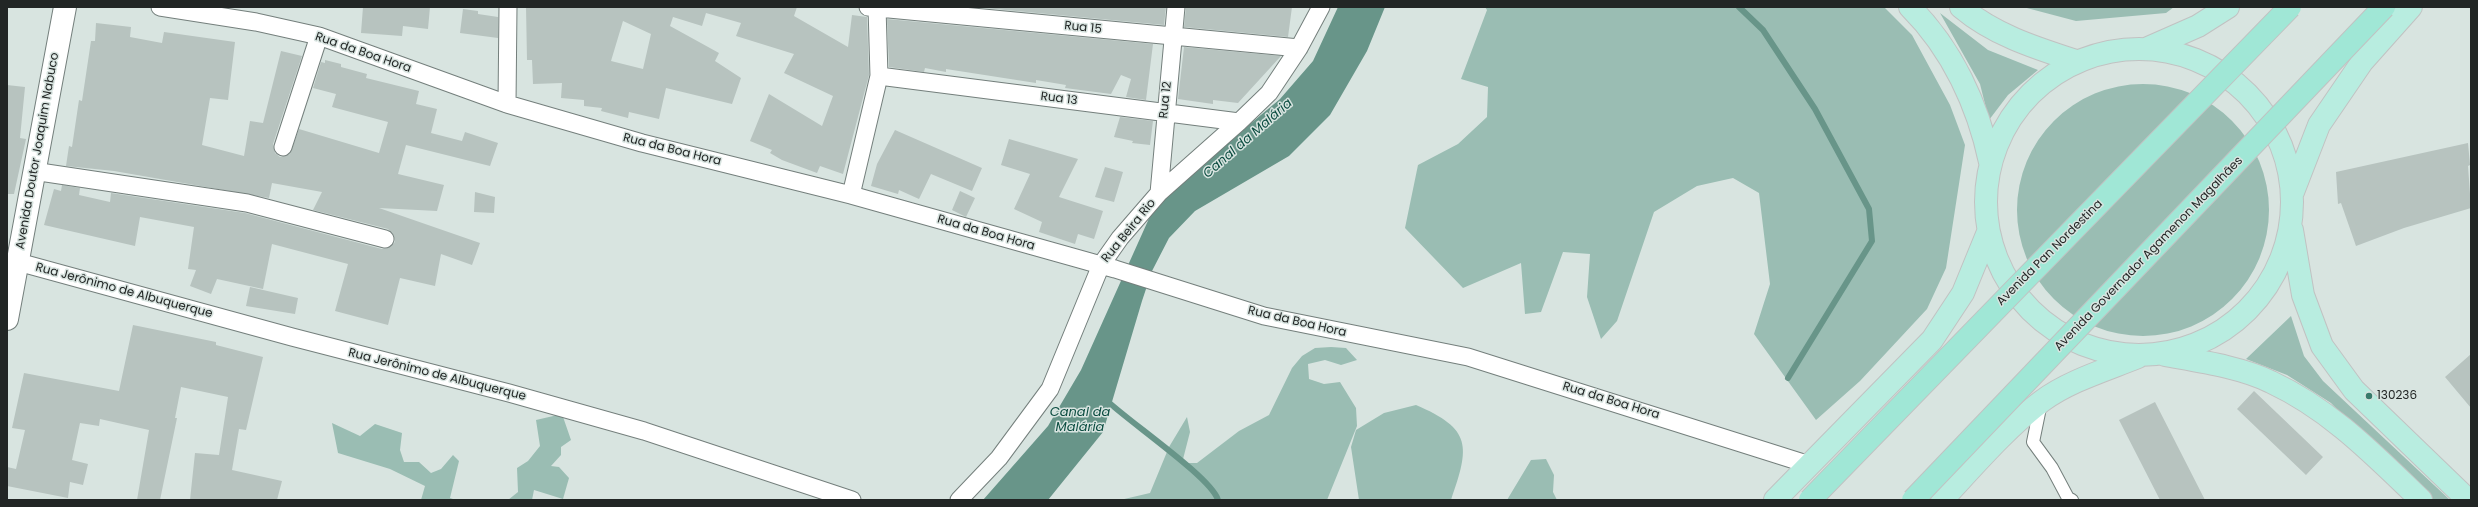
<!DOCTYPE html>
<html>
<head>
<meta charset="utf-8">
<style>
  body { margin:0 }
  #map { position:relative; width:2478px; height:507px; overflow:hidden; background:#d8e4e0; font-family:Poppins,sans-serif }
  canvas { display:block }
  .frame { position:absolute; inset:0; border:8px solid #222625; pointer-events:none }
</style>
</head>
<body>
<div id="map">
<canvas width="2478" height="507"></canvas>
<div class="frame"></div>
</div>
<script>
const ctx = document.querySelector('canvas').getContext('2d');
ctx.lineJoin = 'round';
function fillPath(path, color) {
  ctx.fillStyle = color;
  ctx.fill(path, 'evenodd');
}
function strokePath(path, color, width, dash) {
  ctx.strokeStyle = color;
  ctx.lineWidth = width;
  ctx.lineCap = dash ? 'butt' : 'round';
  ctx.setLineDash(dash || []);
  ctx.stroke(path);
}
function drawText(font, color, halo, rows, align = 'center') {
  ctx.font = font + ' Poppins,sans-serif';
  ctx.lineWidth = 3;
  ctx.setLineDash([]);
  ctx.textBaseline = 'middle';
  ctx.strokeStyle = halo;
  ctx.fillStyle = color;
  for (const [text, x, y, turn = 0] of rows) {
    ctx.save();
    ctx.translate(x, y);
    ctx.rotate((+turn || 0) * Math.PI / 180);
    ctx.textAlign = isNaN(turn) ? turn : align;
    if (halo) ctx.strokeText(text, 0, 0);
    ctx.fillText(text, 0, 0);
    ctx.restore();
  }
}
const green = new Path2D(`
  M1485,7H1884L1912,35L1950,105L1965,145L1946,268L1927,309L1860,381L1816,420L1754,334L1770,284L1759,193L1733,178L1697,186L1654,212L1617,321L1601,339L1587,297L1590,254L1563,252L1541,312L1525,314L1521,263L1463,288L1405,228L1418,165L1458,144L1487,117L1488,87L1461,79L1487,10Z
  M2023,7H2174L2166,13L2076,21Z
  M1940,13L1988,50L2038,70L2008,95L1989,120L1980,84Z
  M2017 210a126 126 0 1 1 252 0a126 126 0 1 1-252 0Z
  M2291,316L2304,356L2323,381L2450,500H2429L2379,453L2331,403L2287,375L2246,359Z
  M1331,347L1346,348L1357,360L1341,365L1325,360L1308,364L1309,379L1324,384L1340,382L1356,408L1357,426L1327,500H1120L1150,493L1169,447L1187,417L1190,432L1182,463H1197L1239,431L1269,415L1292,368L1302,356L1315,348Z
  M1416,405C1472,429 1470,446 1451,500H1359L1351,447L1356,430L1384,413Z
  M562,414L571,440L561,447V455L551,466L559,467L569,478L563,499L534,490L532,500H508L518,492L517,468L528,461L540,446L536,420Z
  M332,423L360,436L375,424L402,433L400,450L404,462H419L431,473L441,469L453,455L459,461L450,498L456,500H421L425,486L390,469L338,453Z
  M1546,459L1554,475L1553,492L1557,500H1507L1531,460Z`);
const water = new Path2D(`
  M1338,7H1385L1367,51L1330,115L1289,156L1195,211L1169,238L1152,271L1142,301L1103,432L1048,500H983L1048,426L1081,370L1151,214L1163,197L1280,99L1313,61Z`);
const stream = new Path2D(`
  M1739,7L1763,30L1815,109L1869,209L1872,241L1788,378
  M1104,398C1126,420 1211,477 1218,500`);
const building = new Path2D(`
  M363,7H430L428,29L403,26L402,36L361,33Z
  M526,7H797L794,16L848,47L852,15L867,17L869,75L843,174L820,166L817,173L782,160L770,153L772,150L750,141L769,94L822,126L833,96L784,73L794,54L736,36L741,23L706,13L702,26L673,17L670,26L719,53L715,61L741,78L732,104L666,88L659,119L629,112L628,118L601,111L602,108L584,106V100L561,98L562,83L533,84L532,60H527ZM623,21L651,34L643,69L611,61Z
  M974,7H1166L1164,25Z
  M1186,7H1292L1288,37L1184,27Z
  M463,9L478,11V14L498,17V38L460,33Z
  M887,19L1153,44L1146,100L1126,97L1131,79L1121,75L1111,94L1065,88L1066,85L1036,80V83L946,69V72L925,68L924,72L889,67Z
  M96,23L131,27L130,37L162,43L164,32L235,42L228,100L210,98L202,145L244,156L250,121L263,123L281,51L302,56L273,144L275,153L280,157L290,154L299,129L379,153L388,122L332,107L336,94L313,88L321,62L325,63V60L341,64V67L367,74L366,78L419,91L416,104L437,109L431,133L462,141L465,132L498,143L490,166L406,145L398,174L444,185L437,211L379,208L480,243L472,265L441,254L435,286L400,278L388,325L335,311L348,264L272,244L263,289L217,279L211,294L190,286L196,270L188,269L194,227L140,217L135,246L44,225L54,189L61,191L62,185L80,188L79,195L110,202L111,193L245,213L382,249L388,248L395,242L394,236L388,229L313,210L322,192L272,183L269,198L114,171L66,166L69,146L72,147L79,100L82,101L91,41H95Z
  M1184,47L1281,56L1238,103L1213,100V104L1178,99Z
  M7,85L25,87L20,138L26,139L14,194H7Z
  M1120,117L1153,121L1150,145L1132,143L1133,141L1114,137Z
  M895,130L982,168L972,191L931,174L919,199L899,190L898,194L871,186L877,164Z
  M1009,139L1078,159L1059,197L1103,211L1094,239L1078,234L1075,244L1039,232L1042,222L1014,209L1030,174L1001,165Z
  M2468,143L2470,165L2468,166L2471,208L2404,228L2356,246L2341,203L2338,204L2336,172Z
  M1105,167L1123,172L1114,202L1095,197Z
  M960,191L975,198L966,217L952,210Z
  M475,192L495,197L494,213L474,212Z
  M250,287L298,298L295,314L246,306Z
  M133,325L216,342V345L263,357L246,430L239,429L232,470L282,481L277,500H190L195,453L219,455L228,397L181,387L175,418H177L160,500H137L149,430L100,419L99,426L80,423L72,460L88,464L83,485L70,482L68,498L7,486V467L16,469L25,430L12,428L24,373L119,391Z
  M2471,354V408L2445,377Z
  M2254,391L2323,457L2306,475L2237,409Z
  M2155,402L2205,500H2160L2119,420Z`);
const pedestrian = new Path2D(`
  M2041,403L2033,442L2052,468L2068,498L2072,500`);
const minor = new Path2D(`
  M160,7L256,22L319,36L507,104L642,143L851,195L1115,269L1264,316L1468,357L1810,465
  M868,7L1299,48
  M879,76L1239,122
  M507,104L508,7
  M283,147L319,36
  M33,171L247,203L385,239
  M1159,193L1176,7
  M851,195L879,76L877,7
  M18,262L292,337L509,393L644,431L852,500
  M959,500L999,458L1050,389L1101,265L1120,238L1159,193L1239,122L1269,93L1299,48L1321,7`);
const secondary = new Path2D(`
  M7,319L65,7`);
const primary = new Path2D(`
  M1910,7C1952,49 1978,105 1990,162
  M1961,7C1994,35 2036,48 2076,61
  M2148,48L2198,26L2228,7
  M1986 202a153 153 0 1 1 306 0a153 153 0 1 1-306 0Z
  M2293,192L2319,125L2362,62L2411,7
  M2292,230L2303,295L2322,346L2354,390L2468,500
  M2165,355C2198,361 2241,367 2271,382C2331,410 2374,455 2421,500
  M1775,500L1932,340L1963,293L1988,232
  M1942,500C1972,468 2006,428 2042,401C2069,381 2106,370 2138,357`);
const trunkBridge = new Path2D(`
  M1810,500L2290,7
  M1913,500L2384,7`);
const markers = [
  [2369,396,4,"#387a6b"]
];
const streetNames = [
  ["Rua 15",1083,28,6],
  ["Rua da Boa Hora",363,53,19],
  ["Rua 13",1059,99,7],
  ["Rua 12",1166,100,-84],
  ["Rua da Boa Hora",672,150,14],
  ["Avenida Doutor Joaquim Nabuco",38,151,-80],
  ["Rua Beira Rio",1129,231,-51],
  ["Rua da Boa Hora",986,233,16],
  ["Avenida Pan Nordestina",2050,253,-45],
  ["Avenida Governador Agamenon Magalhães",2149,254,-46],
  ["Rua Jerônimo de Albuquerque",124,291,15],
  ["Rua da Boa Hora",1297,322,13],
  ["Rua Jerônimo de Albuquerque",437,375,14],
  ["Rua da Boa Hora",1611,401,17]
];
const poiNames = [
  ["130236",2377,396]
];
const waterNames = [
  ["Canal da Malária",1248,139,-41],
  ["Canal da",1080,413],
  ["Malária",1080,428]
];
fillPath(green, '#9abdb3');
fillPath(water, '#689589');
strokePath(stream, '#689589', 6);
fillPath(building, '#b7c3bf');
strokePath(pedestrian, '#747f7c', 14);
strokePath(minor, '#747f7c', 19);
strokePath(secondary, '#747f7c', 24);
strokePath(primary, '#c1c2c2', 24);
strokePath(pedestrian, '#fff', 12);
strokePath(minor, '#fff', 17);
strokePath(secondary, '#fff', 22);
strokePath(primary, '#b8ede0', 22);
strokePath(trunkBridge, '#c1c2c2', 24, []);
strokePath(trunkBridge, '#a0e7d6', 22);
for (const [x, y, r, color] of markers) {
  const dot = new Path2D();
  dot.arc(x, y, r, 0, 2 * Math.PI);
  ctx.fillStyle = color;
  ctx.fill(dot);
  strokePath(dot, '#d8e4e0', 1.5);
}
drawText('12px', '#222625', '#d8e4e0', streetNames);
drawText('12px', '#222625', '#d8e4e0', poiNames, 'left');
drawText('italic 13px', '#0c4d41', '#d8e4e0', waterNames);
</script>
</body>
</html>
